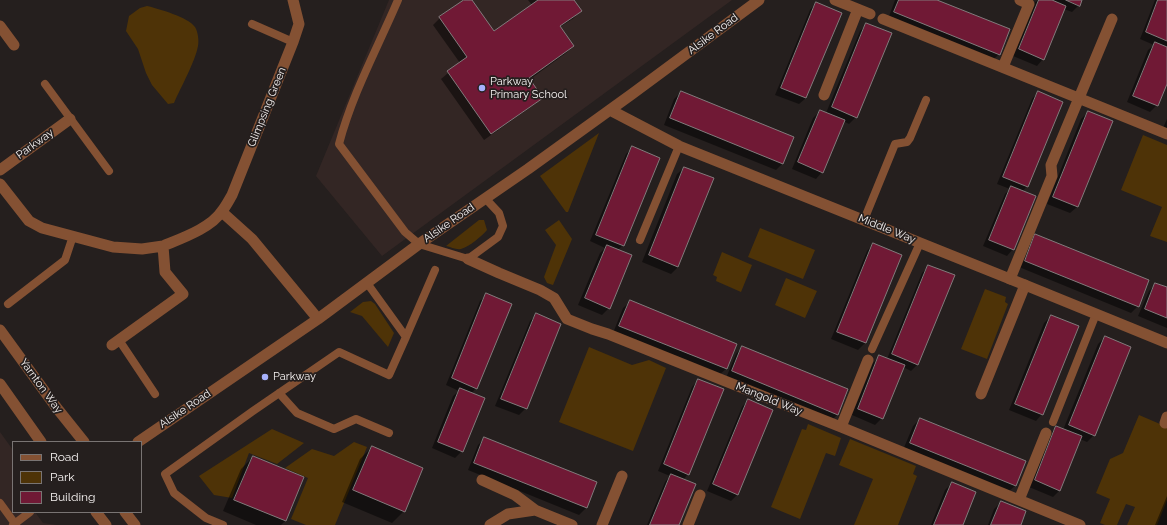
<!DOCTYPE html>
<html>
<head>
<meta charset="utf-8">
<style>
  body { margin:0 }
  #map { position:relative; width:1167px; height:525px; overflow:hidden; background:#251f1e; font-family:Raleway,sans-serif }
  canvas { display:block }
  .legend { position:absolute; left:12px; top:441px; width:130px; height:72px; box-sizing:border-box; background:#251f1e; border:1px solid #797473; margin:0; padding:5px 7px; list-style:none; font-size:12px; color:#f7f3f2 }
  .legend li { display:flex; align-items:center; gap:8px; height:20px }
  .legend b { width:20px; border:1px solid #797473 }
</style>
</head>
<body>
<div id="map">
<canvas width="1167" height="525"></canvas>
<ul class="legend">
<li><b style="height:5px;background:#845133"></b>Road</li>
<li><b style="height:11px;background:#4e3307"></b>Park</li>
<li><b style="height:11px;background:#701935"></b>Building</li>
</ul>
</div>
<script>
const ctx = document.querySelector('canvas').getContext('2d');
ctx.lineJoin = 'round';
function fillPath(path, color) {
  ctx.fillStyle = color;
  ctx.fill(path, 'evenodd');
}
function strokePath(path, color, width, dash) {
  ctx.strokeStyle = color;
  ctx.lineWidth = width;
  ctx.lineCap = dash ? 'butt' : 'round';
  ctx.setLineDash(dash || []);
  ctx.stroke(path);
}
function drawText(font, color, halo, rows, align = 'center') {
  ctx.font = font + ' Raleway,sans-serif';
  ctx.lineWidth = 3.5;
  ctx.setLineDash([]);
  ctx.textBaseline = 'middle';
  ctx.strokeStyle = halo;
  ctx.fillStyle = color;
  for (const [text, x, y, turn = 0] of rows) {
    ctx.save();
    ctx.translate(x, y);
    ctx.rotate((+turn || 0) * Math.PI / 180);
    ctx.textAlign = isNaN(turn) ? turn : align;
    if (halo) ctx.strokeText(text, 0, 0);
    ctx.fillText(text, 0, 0);
    ctx.restore();
  }
}
const built = new Path2D(`
  M389,0H732L382,256L316,176Z
  M0,432L13,450V512H35L43,523L57,525H0Z`);
const green = new Path2D(`
  M147,6C159,9 188,17 195,27C198,32 199,40 198,46C195,62 181,87 174,103L168,104L152,85L146,73L138,49L126,31L129,16L140,8Z
  M599,133L568,212H566L540,176Z
  M1143,135L1167,145V242L1150,236L1162,207L1121,190Z
  M479,220H484L487,230C482,236 469,247 461,249C456,250 451,247 446,246Z
  M559,220L572,239L553,285L547,283L544,277L556,245L545,230Z
  M760,228L815,250L803,279L748,257Z
  M722,252L752,265L741,292L716,281L717,277L713,275Z
  M786,278L817,291L805,318L775,305Z
  M985,289L1006,297L1005,302L1008,304L987,359L961,349Z
  M371,301L375,304L394,333L388,347L362,316L350,312L363,302Z
  M589,347L632,365L649,360L666,368L633,451L559,422Z
  M1139,415L1167,427V500L1157,525H1127L1135,507L1126,504L1117,525H1105L1100,523L1110,499L1096,493L1110,459L1123,453Z
  M808,424L841,438L835,456L826,453L800,519L771,507L802,429L806,430Z
  M272,429L304,443L277,464L249,453L232,498L214,495L199,476Z
  M850,439L916,466L913,474L917,476L898,525H854L873,479L839,465Z
  M354,442L367,447L335,525H306L291,519L308,478L285,468L312,449L334,456Z`);
const shadow = new Path2D(`
  M465,0H470L493,32L532,5L528,0H573L580,11L574,18L560,27L573,46L566,53L529,80L541,98L535,104L484,140L441,79L460,63L433,25L440,18Z
  M895,0H935L999,54L992,61L888,19Z
  M1038,0H1081L1079,5L1072,12L1064,9L1043,59L1037,66L1013,56L1034,3Z
  M1155,0H1167V46L1166,48H1167V81L1157,105L1150,112L1127,102L1148,50L1154,45L1140,39Z
  M816,3L806,98L799,104L775,95L810,10Z
  M867,24L856,117L849,124L843,121L822,172L816,179L792,169L813,118L820,111L826,113L860,31Z
  M681,92L783,163L776,170L664,125L674,99Z
  M1038,92L1027,186L1022,192L1013,249L1007,256L983,246L1005,194L1010,189L997,184L1032,99Z
  M1088,112L1077,207L1070,213L1047,204L1081,119Z
  M1167,119V132L1162,130Z
  M633,147L623,245L618,250L609,308L602,315L578,305L600,253L605,248L590,241L626,154Z
  M684,168L712,179L678,267L671,274L642,262L677,174Z
  M1036,235L1138,306L1131,313L1019,267L1029,242Z
  M873,244L901,256L865,343L858,350L831,339L867,251Z
  M929,266L918,364L911,371L903,367L882,418L875,425L852,415L873,363L880,356L887,359L922,273Z
  M1156,284L1167,289V328L1138,316L1149,291Z
  M487,295L476,388L471,394L462,451L455,458L432,448L453,396L459,391L446,385L480,301Z
  M630,302L736,344L726,369L719,375L613,333L623,308Z
  M537,314L526,408L519,415L495,406L530,321Z
  M1051,316L1042,414L1036,421L1009,410L1044,323Z
  M1105,337L1094,435L1087,442L1080,439L1060,490L1053,497L1029,487L1050,434L1056,427L1063,430L1098,344Z
  M742,347L838,414L831,421L726,378L736,354Z
  M698,380L688,474L683,480L678,525H647L665,482L670,476L658,471L692,387Z
  M748,400L738,494L731,501L707,491L742,407Z
  M920,419L1025,462L1015,486L1008,492L903,450L913,426Z
  M485,438L596,483L586,508L579,515L468,470L478,445Z
  M372,447L404,511L392,523L342,502L360,459Z
  M253,457L303,478L285,521L281,525H256L223,511L241,469Z
  M952,483L962,525H931L945,490Z
  M1167,496V525H1155Z
  M1001,502L1020,525H988L994,509Z`);
const building = new Path2D(`
  M464,0H472L494,31L538,0H574L582,11L560,26L574,46L529,78L543,98L491,134L447,71L467,57L439,17Z
  M899,0H937L1010,29L1000,55L894,12Z
  M1039,0H1052L1066,6L1044,60L1019,49Z
  M1066,0H1082L1080,6Z
  M1158,0H1167V41L1146,32Z
  M816,2L842,13L806,98L781,88Z
  M866,23L892,33L857,118L832,107Z
  M1155,42L1167,47V84L1158,106L1133,96Z
  M681,91L794,137L783,164L670,118Z
  M1038,91L1063,102L1028,187L1003,177Z
  M820,110L845,120L823,173L798,162Z
  M1088,111L1113,121L1078,207L1053,197Z
  M632,146L660,158L624,246L596,235Z
  M684,167L714,178L678,267L649,255Z
  M1011,186L1036,196L1014,250L989,240Z
  M1035,234L1149,280L1139,307L1025,261Z
  M873,243L902,255L866,343L837,332Z
  M607,245L632,255L610,309L585,298Z
  M928,265L955,275L918,365L892,354Z
  M1155,283L1167,287V318L1145,309Z
  M486,293L512,304L477,389L452,378Z
  M630,300L737,344L727,369L619,326Z
  M536,313L561,324L527,409L501,399Z
  M1051,315L1079,326L1043,415L1015,404Z
  M1105,336L1131,347L1095,436L1069,425Z
  M742,346L848,389L838,415L732,371Z
  M879,355L905,365L883,419L858,409Z
  M698,379L724,389L689,475L664,464Z
  M460,388L485,398L463,452L438,442Z
  M748,399L773,410L738,495L713,484Z
  M920,418L1026,461L1016,486L910,443Z
  M1056,426L1082,436L1060,491L1035,480Z
  M484,437L597,482L587,508L474,463Z
  M372,446L423,468L405,512L353,490Z
  M253,456L304,477L286,521L234,500Z
  M671,474L696,484L679,525H650Z
  M952,482L976,492L963,525H934Z
  M1001,501L1026,511L1021,525H991Z`);
const service = new Path2D(`
  M398,0C378,47 352,94 339,144L405,232L419,244L468,259L498,237L503,226L499,213L485,198
  M252,24L293,42
  M45,84L109,171
  M864,220L895,144L907,142L910,138L926,100
  M640,240L679,146
  M8,304L65,260L73,236
  M406,337L435,270
  M119,340L155,394
  M872,349L920,243
  M279,393L297,413L334,429L356,419L389,433
  M1053,422L1096,314
  M0,503L16,525
  M13,525L30,512
  M223,525L206,518L174,493L165,474L253,411L339,352L389,375L406,337L367,283`);
const pedestrian = new Path2D(`
  M835,0L870,14
  M883,19L1167,134
  M1003,67L1029,4L1020,0
  M824,95L858,9
  M468,259L499,273L540,290L554,298L567,319L592,329L608,334L725,381L841,427L1080,525
  M1010,279L1052,176L1051,165L1112,19
  M981,394L1025,285
  M841,427L868,360
  M1019,500L1046,433
  M688,525L700,495`);
const minor = new Path2D(`
  M0,26L14,45
  M610,110L679,146L1025,285L1167,343
  M0,170L70,119
  M0,184L29,221L42,228L113,247L142,249L163,246
  M222,212L252,239L318,319
  M112,345L183,294L165,272L163,246C182,238 211,228 222,211C226,206 229,200 232,195L293,42L299,24L293,0
  M1165,423L1167,417
  M138,442L318,319L419,244L528,169L632,94L759,0
  M482,480L515,495L535,510
  M490,525L508,514L535,510L572,525
  M602,525L622,476`);
const tertiary = new Path2D(`
  M0,330L56,407L84,442
  M0,384L41,442
  M96,512L106,525
  M125,512L135,525`);
const markers = [
  [482,88,4,"#a7b1fc"],
  [265,377,4,"#a7b1fc"]
];
const streetNames = [
  ["Alsike Road",713,34,-37],
  ["Glimpsing Green",267,107,-68],
  ["Parkway",35,144,-36],
  ["Alsike Road",449,223,-35],
  ["Middle Way",887,229,22],
  ["Yarnton Way",41,386,54],
  ["Mangold Way",769,399,22],
  ["Alsike Road",185,409,-34]
];
const poiNames = [
  ["Parkway",490,82],
  ["Primary School",490,95],
  ["Parkway",273,377]
];
fillPath(built, '#332624');
fillPath(green, '#4e3307');
fillPath(shadow, '#0007');
fillPath(building, '#701935');
strokePath(building, '#827b7c', 1);
strokePath(service, '#845133', 8);
strokePath(pedestrian, '#845133', 11);
strokePath(minor, '#845133', 11);
strokePath(tertiary, '#845133', 11);
for (const [x, y, r, color] of markers) {
  const dot = new Path2D();
  dot.arc(x, y, r, 0, 2 * Math.PI);
  ctx.fillStyle = color;
  ctx.fill(dot);
  strokePath(dot, '#251f1e', 1.5);
}
drawText('11px', '#f7f3f2', '#251f1e', streetNames);
drawText('11px', '#f7f3f2', '#251f1e', poiNames, 'left');
</script>
</body>
</html>
